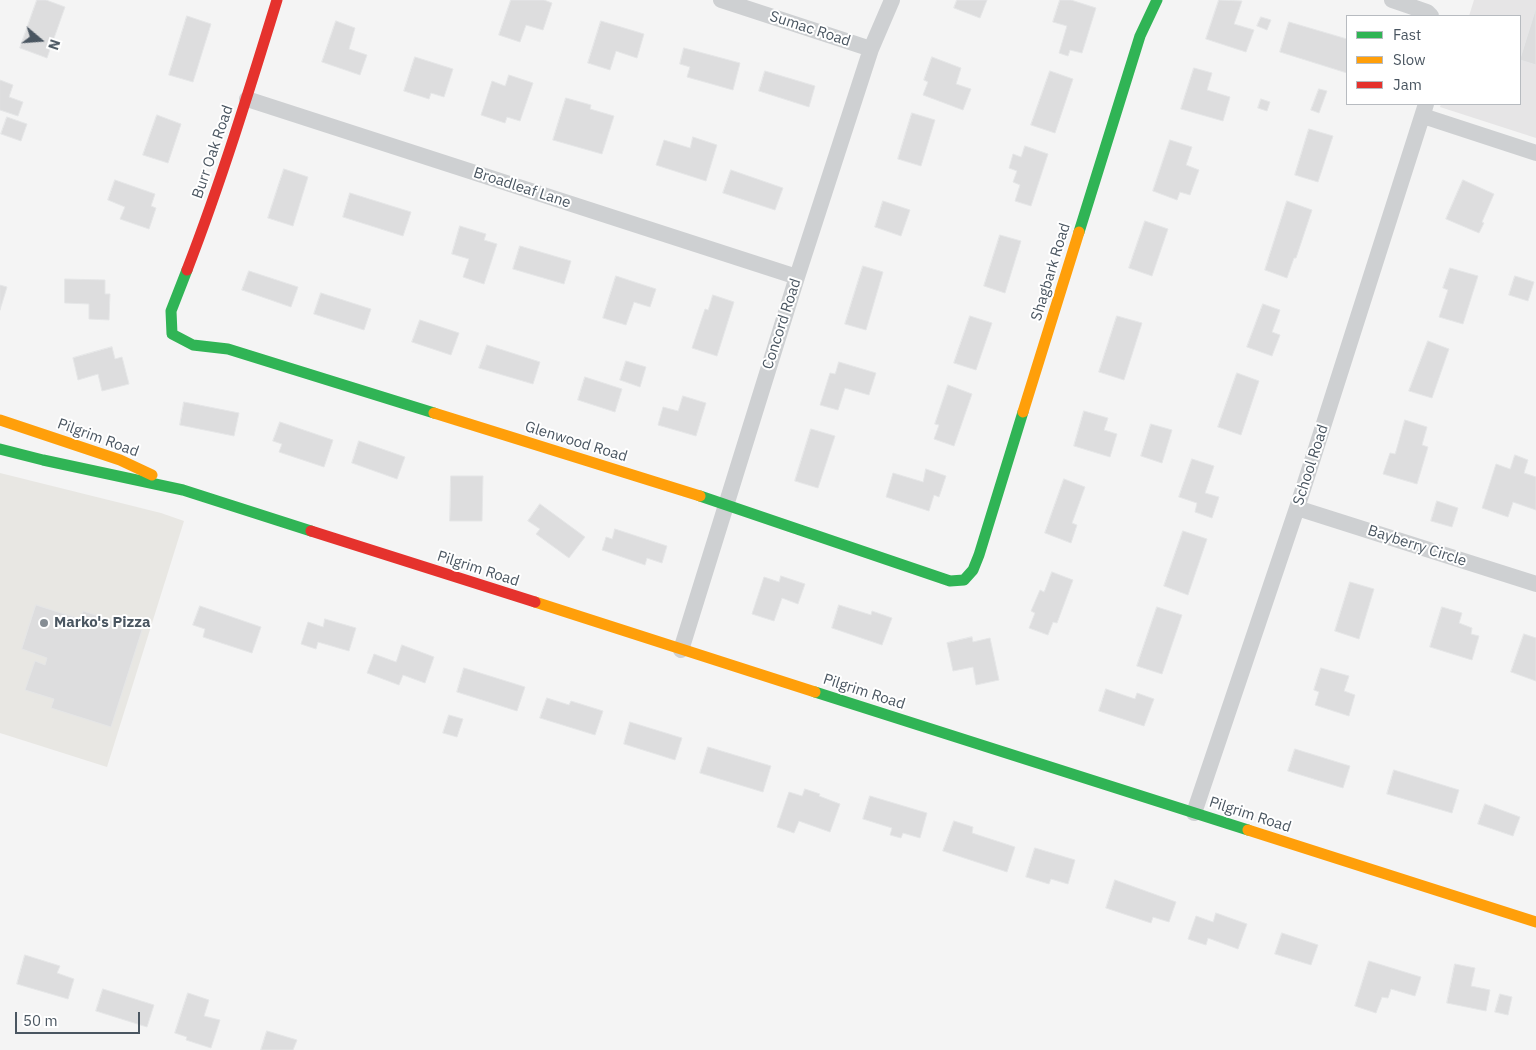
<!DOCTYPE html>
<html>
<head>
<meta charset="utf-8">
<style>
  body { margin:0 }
  #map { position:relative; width:1536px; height:1050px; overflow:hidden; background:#f4f4f4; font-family:"IBM Plex Sans",sans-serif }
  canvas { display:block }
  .legend { position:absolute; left:1346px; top:15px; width:175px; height:90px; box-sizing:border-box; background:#fff; border:1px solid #b7bbc0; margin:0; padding:6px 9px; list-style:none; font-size:15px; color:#4a5661 }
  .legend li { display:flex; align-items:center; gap:10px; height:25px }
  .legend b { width:25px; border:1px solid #b7bbc0 }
  .north { position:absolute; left:15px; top:15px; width:50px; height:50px; -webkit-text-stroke:4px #fff; paint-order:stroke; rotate:108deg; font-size:14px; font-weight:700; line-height:20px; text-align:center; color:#4a5661 }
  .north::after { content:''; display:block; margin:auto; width:18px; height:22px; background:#4a5661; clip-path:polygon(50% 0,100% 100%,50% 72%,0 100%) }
  .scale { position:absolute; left:15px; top:1012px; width:125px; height:22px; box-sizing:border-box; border:2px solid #4a5661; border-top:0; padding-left:6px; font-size:15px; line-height:18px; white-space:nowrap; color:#4a5661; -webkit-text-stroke:4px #fff; paint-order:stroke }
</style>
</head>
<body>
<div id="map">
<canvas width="1536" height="1050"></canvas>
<ul class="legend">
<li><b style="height:6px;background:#30b455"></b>Fast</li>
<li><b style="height:6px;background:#ff9f0a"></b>Slow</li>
<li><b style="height:6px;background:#e5322d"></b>Jam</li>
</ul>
<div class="north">N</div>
<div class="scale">50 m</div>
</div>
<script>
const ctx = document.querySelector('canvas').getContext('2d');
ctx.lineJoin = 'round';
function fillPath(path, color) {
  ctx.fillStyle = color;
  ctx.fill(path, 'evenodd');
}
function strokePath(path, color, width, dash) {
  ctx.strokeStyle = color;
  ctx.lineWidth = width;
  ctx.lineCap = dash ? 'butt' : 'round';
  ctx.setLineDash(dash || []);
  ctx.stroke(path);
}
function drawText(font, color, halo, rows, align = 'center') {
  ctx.font = font + ' "IBM Plex Sans",sans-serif';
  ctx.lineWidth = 4;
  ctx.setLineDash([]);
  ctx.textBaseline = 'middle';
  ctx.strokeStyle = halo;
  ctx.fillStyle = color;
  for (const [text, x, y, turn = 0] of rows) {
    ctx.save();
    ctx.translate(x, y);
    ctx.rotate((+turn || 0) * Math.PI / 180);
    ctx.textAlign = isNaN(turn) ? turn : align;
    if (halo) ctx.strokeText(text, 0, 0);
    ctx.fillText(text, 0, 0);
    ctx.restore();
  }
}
const commercial = new Path2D(`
  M0,473L161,513L184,521L107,767L0,733Z`);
const education = new Path2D(`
  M1474,0H1536V138L1440,107L1441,104H1520V16H1469Z`);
const building = new Path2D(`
  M37,0H46L65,7L47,58L20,48Z
  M511,0H544L552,3L543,30L526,25L520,42L499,35Z
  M957,0H987L980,18L954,8Z
  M1060,0H1071L1096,8L1082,53L1070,50L1068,56L1059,53L1067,26L1053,22Z
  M1219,0L1242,1L1234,24L1254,30L1246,52L1206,39Z
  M1536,8V65L1520,60Z
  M187,16L211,24L193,82L169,75Z
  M1261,17L1271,20L1267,30L1257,26Z
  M336,21L355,28L349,49L367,55L360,75L322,62Z
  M601,21L644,34L637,58L616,51L610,70L588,63Z
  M1289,22L1347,39V73L1280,52Z
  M684,48L740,63L733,90L687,77L690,67L680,64Z
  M415,57L453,69L444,97L431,93L429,99L404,91Z
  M932,57L961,68L956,84L971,89L963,110L923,95L928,82L924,80Z
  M1194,68L1212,73L1207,90L1230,97L1223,121L1181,109Z
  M765,71L815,86L809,107L759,91Z
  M1050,71L1073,79L1055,133L1031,125Z
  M509,75L533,83L520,121L507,117L505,123L481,115L492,81L505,86Z
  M0,80L13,85L9,97L23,102L18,116L0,110Z
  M1319,89L1327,91L1319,113L1311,110Z
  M566,98L591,105L590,109L614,116L602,154L553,140Z
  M1261,99L1270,102L1267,111L1258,108Z
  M912,113L935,120L921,166L898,159Z
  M157,115L181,124L168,163L143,155Z
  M7,117L27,124L21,141L1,134Z
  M1309,129L1333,136L1318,182L1295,175Z
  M693,137L717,145L706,181L656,165L664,140L690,148Z
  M1170,140L1192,147L1186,165L1199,170L1190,195L1180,192L1177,200L1153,191Z
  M1025,146L1048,154L1031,206L1015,201L1020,185L1013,182L1017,171L1009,168L1013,154L1021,157Z
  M284,169L308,177L293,226L268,218Z
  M731,170L783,188L775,210L723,193Z
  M115,180L155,194L151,206L156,208L149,229L120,219L125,207L108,200Z
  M1463,180L1494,194L1482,222L1484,223L1479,233L1446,219Z
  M350,193L411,212L403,236L343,217Z
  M883,201L910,210L901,236L875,227Z
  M1287,201L1312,210L1296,258H1294L1287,278L1265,270Z
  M1145,221L1168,229L1152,276L1129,268Z
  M460,226L486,234L484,240L497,244L484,284L463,277L469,259L452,254Z
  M1000,235L1021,241L1005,293L984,286Z
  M520,246L571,261L564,284L513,269Z
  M863,266L883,272L866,330L845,324Z
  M1450,268L1478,276L1463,324L1439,317L1448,290L1443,288Z
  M249,271L298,287L291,307L242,290Z
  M616,276L656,289L650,307L634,302L626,325L603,318Z
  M1515,276L1534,282L1528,301L1509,295Z
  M65,279L105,280V294H110L109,320L89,319V304L65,303Z
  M0,285L7,287L0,310Z
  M321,293L371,309L364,330L314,314Z
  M713,295L734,302L717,356L692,348L705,309L708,310Z
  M1263,304L1280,310L1272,332L1280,335L1272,356L1247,347Z
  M970,316L992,323L976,370L954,363Z
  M1117,316L1142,323L1124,380L1099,372Z
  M420,320L459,333L451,355L412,342Z
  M1428,341L1449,349L1432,398L1409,391Z
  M487,345L540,362L533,384L479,368Z
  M112,347L115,359L122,357L129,384L102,391L98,374L78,380L73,358Z
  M626,361L646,367L640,387L620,380Z
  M839,362L876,373L869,395L845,388L838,410L820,405L830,373L835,374Z
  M1237,373L1259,381L1241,435L1218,427Z
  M585,377L622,389L615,412L578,400Z
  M948,385L972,394L954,446L934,439L939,425L935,424Z
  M683,396L706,403L696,436L658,425L663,407L678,411Z
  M184,402L239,413L234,436L180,425Z
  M1084,411L1108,418L1104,430L1117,434L1110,457L1074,446Z
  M1405,420L1427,427L1422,445L1428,447L1417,484L1383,474L1390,453L1395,454Z
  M280,422L333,440L324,467L279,452L282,444L273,441Z
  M1151,424L1172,430L1162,463L1141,456Z
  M811,429L835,436L818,488L795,481Z
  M359,441L405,457L397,479L352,463Z
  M1515,455L1528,460L1524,473L1536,477V510L1513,502L1508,517L1482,508L1496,464L1510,469Z
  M1192,459L1214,466L1205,493L1219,497L1212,518L1195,512L1197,503L1179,497Z
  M926,469L946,476L939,497L934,495L929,511L886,497L893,473L923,482Z
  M451,476H483L482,521H450Z
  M1064,479L1085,487L1072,523L1077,525L1071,543L1045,533Z
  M1437,501L1458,508L1452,527L1431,521Z
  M540,504L585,537L569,558L536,534L540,529L528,521Z
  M615,529L667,546L662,563L647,558L645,565L602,550L606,537L612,539Z
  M1183,531L1207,539L1188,595L1164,586Z
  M1052,572L1073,580L1057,623L1053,622L1048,635L1029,628L1035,613L1031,611L1040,590L1044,592Z
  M781,576L805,584L798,604L782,598L774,621L752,614L764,577L779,582Z
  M1350,582L1374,589L1359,639L1335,631Z
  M36,605L80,619L83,611L142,630L111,727L51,708L54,699L25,690L35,661L45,665L47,658L22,649Z
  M839,605L871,615L872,611L892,618L882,645L832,628Z
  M200,606L261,627L252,653L203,637L205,629L193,625Z
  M1157,607L1182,615L1162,674L1137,666Z
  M1442,607L1462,613L1459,623L1472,628L1471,634L1479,636L1472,660L1430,647Z
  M325,619L356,628L349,651L318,642L316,649L301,644L308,622L323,627Z
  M1524,634L1536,638V681L1511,672Z
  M972,637L973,642L990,638L999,680L976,685L973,667L953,671L947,643Z
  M402,645L434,657L425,683L403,675L399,685L367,673L374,654L396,662Z
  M464,668L525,687L517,711L457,692Z
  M1321,668L1349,676L1344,691L1355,695L1349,716L1315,705L1319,692L1314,690Z
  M1106,689L1135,699L1137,693L1154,699L1144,726L1099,711Z
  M547,698L569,705L571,701L603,711L595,735L540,718Z
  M449,715L463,719L457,737L443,733Z
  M630,722L682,738L675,760L624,744Z
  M708,747L771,766L763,792L700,773Z
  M1295,749L1350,766L1343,788L1288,771Z
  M1394,770L1459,790L1452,813L1387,794Z
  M805,789L820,794L819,796L840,804L830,832L799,821L794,833L777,827L789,792L802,796Z
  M870,796L927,813L920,838L903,833L901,838L890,835L892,828L863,819Z
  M1485,804L1520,817L1513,836L1478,824Z
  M954,821L973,827L972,833L1015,847L1007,872L943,851Z
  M1035,848L1075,860L1068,884L1051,879L1049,884L1026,877Z
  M1115,880L1176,902L1169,922L1153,917L1151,923L1106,908Z
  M1216,913L1247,924L1238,949L1208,938L1206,945L1188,939L1196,916L1213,922Z
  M1282,933L1318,945L1311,965L1275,954Z
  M25,955L60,966L57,973L74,979L68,999L17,984Z
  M1369,961L1421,977L1415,996L1391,989L1388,998L1382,997L1376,1013L1355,1006Z
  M1455,964L1475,968L1471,986L1490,990L1486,1011L1447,1003Z
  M103,989L154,1005L147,1027L96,1011Z
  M188,993L209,1000L204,1016L220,1020L211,1048L186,1040L187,1037L175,1033Z
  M1500,994L1512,997L1508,1015L1495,1012Z
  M267,1031L297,1040L293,1050H261Z`);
const street = new Path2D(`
  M721,0L871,49
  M1392,0L1427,12L1431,16
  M247,99L797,277
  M1423,116L1536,153
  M1297,508L1536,584
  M681,650L797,277L871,49L892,0
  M1194,813L1297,508L1426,104`);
const fast = new Path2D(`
  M1079,232L1140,36L1157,0
  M187,270L171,311L172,334L193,345L228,349L434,413
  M0,449L43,460L183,490L311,531
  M700,496L950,581L964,580L973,570L979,555L1023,412
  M815,692L1248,830`);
const slow = new Path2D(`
  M1023,412L1079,232
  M434,413L700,496
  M0,420L120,460L152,475
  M535,602L815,692
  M1248,830L1536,922`);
const jam = new Path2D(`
  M187,270C221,182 249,91 277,0
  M311,531L535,602`);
const markers = [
  [44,623,5,"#868d94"]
];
const streetNames = [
  ["Sumac Road",810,29,18],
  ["Burr Oak Road",213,152,-71],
  ["Broadleaf Lane",522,188,18],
  ["Shagbark Road",1051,272,-73],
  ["Concord Road",782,324,-72],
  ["Pilgrim Road",98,438,20],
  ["Glenwood Road",576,442,17],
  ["School Road",1311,465,-72],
  ["Bayberry Circle",1417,546,18],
  ["Pilgrim Road",478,569,18],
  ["Pilgrim Road",864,692,18],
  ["Pilgrim Road",1250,815,18]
];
const poiNames = [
  ["Marko's Pizza",54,623]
];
fillPath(commercial, '#e8e7e3');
fillPath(education, '#e6e5e6');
fillPath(building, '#ddddde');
strokePath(building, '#e5e6e7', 1);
strokePath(street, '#ced0d2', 16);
strokePath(fast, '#30b455', 11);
strokePath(slow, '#ff9f0a', 11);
strokePath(jam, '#e5322d', 11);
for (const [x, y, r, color] of markers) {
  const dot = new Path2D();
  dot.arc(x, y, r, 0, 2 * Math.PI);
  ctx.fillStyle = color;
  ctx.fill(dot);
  strokePath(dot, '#fff', 2);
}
drawText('15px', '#4a5661', '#fff', streetNames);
drawText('bold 15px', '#4a5661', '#fff', poiNames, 'left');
</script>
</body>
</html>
